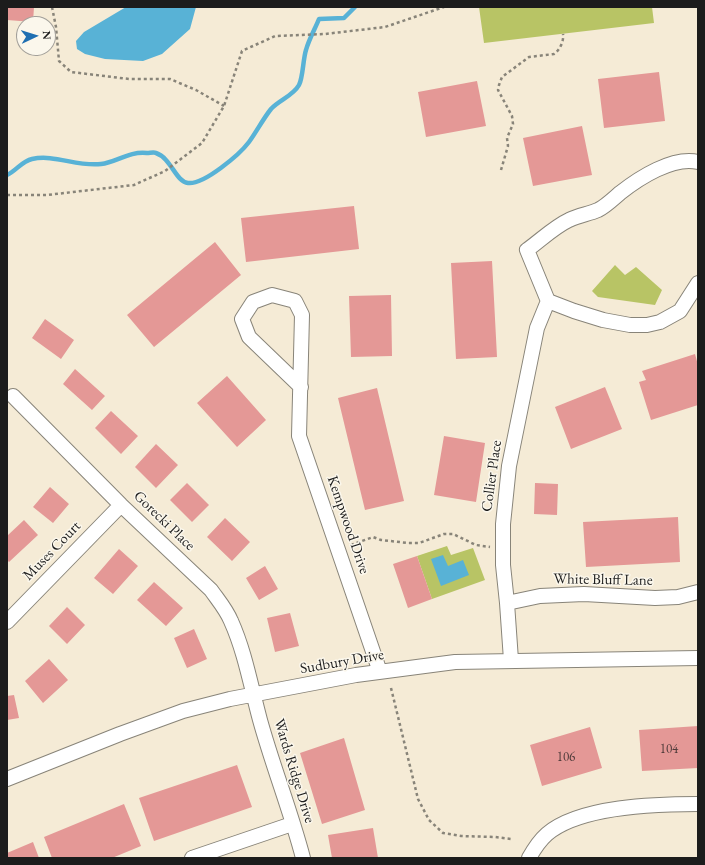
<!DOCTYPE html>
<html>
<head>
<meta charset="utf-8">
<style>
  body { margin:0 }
  #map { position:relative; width:705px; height:865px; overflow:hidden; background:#f5ebd6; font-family:"EB Garamond",serif }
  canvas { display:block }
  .frame { position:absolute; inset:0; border:8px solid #1c1c1c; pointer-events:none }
  .north { position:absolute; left:16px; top:16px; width:40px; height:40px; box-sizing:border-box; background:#fbf7ec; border:1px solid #a29f99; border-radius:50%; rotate:86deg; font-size:11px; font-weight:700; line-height:16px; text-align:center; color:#1c1c1c }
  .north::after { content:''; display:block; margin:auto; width:14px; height:18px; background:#1f6fb2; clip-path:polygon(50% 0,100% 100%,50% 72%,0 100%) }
</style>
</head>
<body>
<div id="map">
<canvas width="705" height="865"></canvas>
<div class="frame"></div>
<div class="north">N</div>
</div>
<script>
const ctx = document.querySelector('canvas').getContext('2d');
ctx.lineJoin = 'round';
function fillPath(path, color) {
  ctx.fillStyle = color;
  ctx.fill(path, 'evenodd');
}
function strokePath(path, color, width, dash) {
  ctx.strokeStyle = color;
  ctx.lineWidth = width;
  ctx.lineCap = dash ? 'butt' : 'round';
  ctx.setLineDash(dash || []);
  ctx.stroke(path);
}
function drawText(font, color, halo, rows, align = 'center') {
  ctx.font = font + ' "EB Garamond",serif';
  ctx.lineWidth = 3;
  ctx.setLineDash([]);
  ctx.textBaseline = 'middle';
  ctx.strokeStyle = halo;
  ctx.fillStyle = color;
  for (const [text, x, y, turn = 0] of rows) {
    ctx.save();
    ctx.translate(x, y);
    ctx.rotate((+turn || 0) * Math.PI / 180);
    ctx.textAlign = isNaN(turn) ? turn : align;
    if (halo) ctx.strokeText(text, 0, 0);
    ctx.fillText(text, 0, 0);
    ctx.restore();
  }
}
const green = new Path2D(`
  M479,7H652L654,23L484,43Z
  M615,265L625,275L636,267L662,290L655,305L598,297L592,291Z
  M447,546L451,555L473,548L485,580L432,599L417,556Z`);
const water = new Path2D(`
  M126,7H196L190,29L162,54L143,61L105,59L85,54L77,49L76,41L84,32Z
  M443,555L448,566L463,560L469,575L441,586L431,559Z`);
const stream = new Path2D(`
  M7,175C16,171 22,161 32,159C55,154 77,167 101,164C117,162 129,151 147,153C150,153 154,152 156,153C171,158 176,182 188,183C204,185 240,154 249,142C257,131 263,119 271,109C279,100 293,96 299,85C303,78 303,59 306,50C309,39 315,29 319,19L344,18L355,7`);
const building = new Path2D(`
  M7,7H34L33,22L7,20Z
  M659,72L665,121L604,128L598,79Z
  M477,81L486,126L426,137L418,92Z
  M582,126L592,175L533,186L523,138Z
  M354,206L359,249L246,262L241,218Z
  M215,242L241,275L154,347L127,315Z
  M492,261L497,357L456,359L451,263Z
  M391,295L392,356L351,357L349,296Z
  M45,319L74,340L61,359L32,338Z
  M695,354L698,365V405L651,420L639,382L646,380L642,371Z
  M75,369L105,396L92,410L63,384Z
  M227,376L266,420L237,447L197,403Z
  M605,387L622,429L571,449L555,407Z
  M377,388L404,501L365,510L338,398Z
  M111,411L138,436L121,454L95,428Z
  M444,436L485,443L476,502L434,495Z
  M156,444L178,465L156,488L135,467Z
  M187,483L209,505L192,522L170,500Z
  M535,483L558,484L557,515L534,514Z
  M50,487L69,504L53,523L33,507Z
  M678,517L680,562L586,567L583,522Z
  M225,518L250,542L232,561L207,537Z
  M24,520L38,535L9,562L7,560V536Z
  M119,549L138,566L113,594L94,578Z
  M417,556L432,599L408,608L393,564Z
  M265,566L278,589L259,600L246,578Z
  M154,582L183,608L166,626L137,600Z
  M67,607L85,625L67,644L49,626Z
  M290,613L299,646L275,652L267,618Z
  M194,629L207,659L187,668L174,638Z
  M49,659L68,680L43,703L25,681Z
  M14,695L19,718L7,720V696Z
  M698,726V768L642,771L639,730Z
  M590,727L602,768L542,786L530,745Z
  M344,738L365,810L322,824L300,753Z
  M237,765L252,807L154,841L139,798Z
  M124,804L141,846L112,858H52L44,837Z
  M373,828L378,858H332L328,835Z
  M33,842L39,858H7V853Z`);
const path = new Path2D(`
  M52,7L56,27L59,61L71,72L129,79H170L196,90L224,106
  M501,170L508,146L507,138L513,124L512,116L498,90L499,85L502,77L529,57L554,54C560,50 564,41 563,34
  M7,195H47L134,185L165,171L202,143L224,106L242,51L275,36L325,34L385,27L444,7
  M351,545L373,537L381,540L408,543H419L444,534H453L476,545L490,547
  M391,688L418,799L429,820L443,833L461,836L495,837L511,839`);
const street = new Path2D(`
  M548,301L574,311L603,320L630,325H647L660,322L680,311L698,283
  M301,387L249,337L242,319L253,302L272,295L295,301L302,315L299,436L380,672
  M13,396L121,505L211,590C218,600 226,609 231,621C245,652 251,687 260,720C273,767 291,812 303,858
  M507,603L540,596L584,594L655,598L678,597L698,592
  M7,622L121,505
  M511,660L507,603L503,565V524L509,466L537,328L548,301L527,250C541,240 554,227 569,220C579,215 589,214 598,210C606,206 614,198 620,193C639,178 673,156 698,162
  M7,779L120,734L183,711L230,699L356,675L455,662L698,658
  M192,858L292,824
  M529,858C534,849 539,841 547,834C580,806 656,804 698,804`);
const numberNames = [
  ["104",669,749],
  ["106",566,757]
];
const streetNames = [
  ["Collier Place",492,476,-82],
  ["Gorecki Place",164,521,44],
  ["Kempwood Drive",348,525,71],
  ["Muses Court",52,551,-46],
  ["White Bluff Lane",603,580,1],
  ["Sudbury Drive",342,662,-10],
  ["Wards Ridge Drive",294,771,73]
];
fillPath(green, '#b8c465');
fillPath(water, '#58b2d6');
strokePath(stream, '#58b2d6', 4.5);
fillPath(building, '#e49896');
strokePath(street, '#888479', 16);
strokePath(path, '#888479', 2.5, [3, 3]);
strokePath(street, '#fff', 14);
drawText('13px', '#4e3b3a', null, numberNames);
drawText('15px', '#1c1c1c', '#fbf7ec', streetNames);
</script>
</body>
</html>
